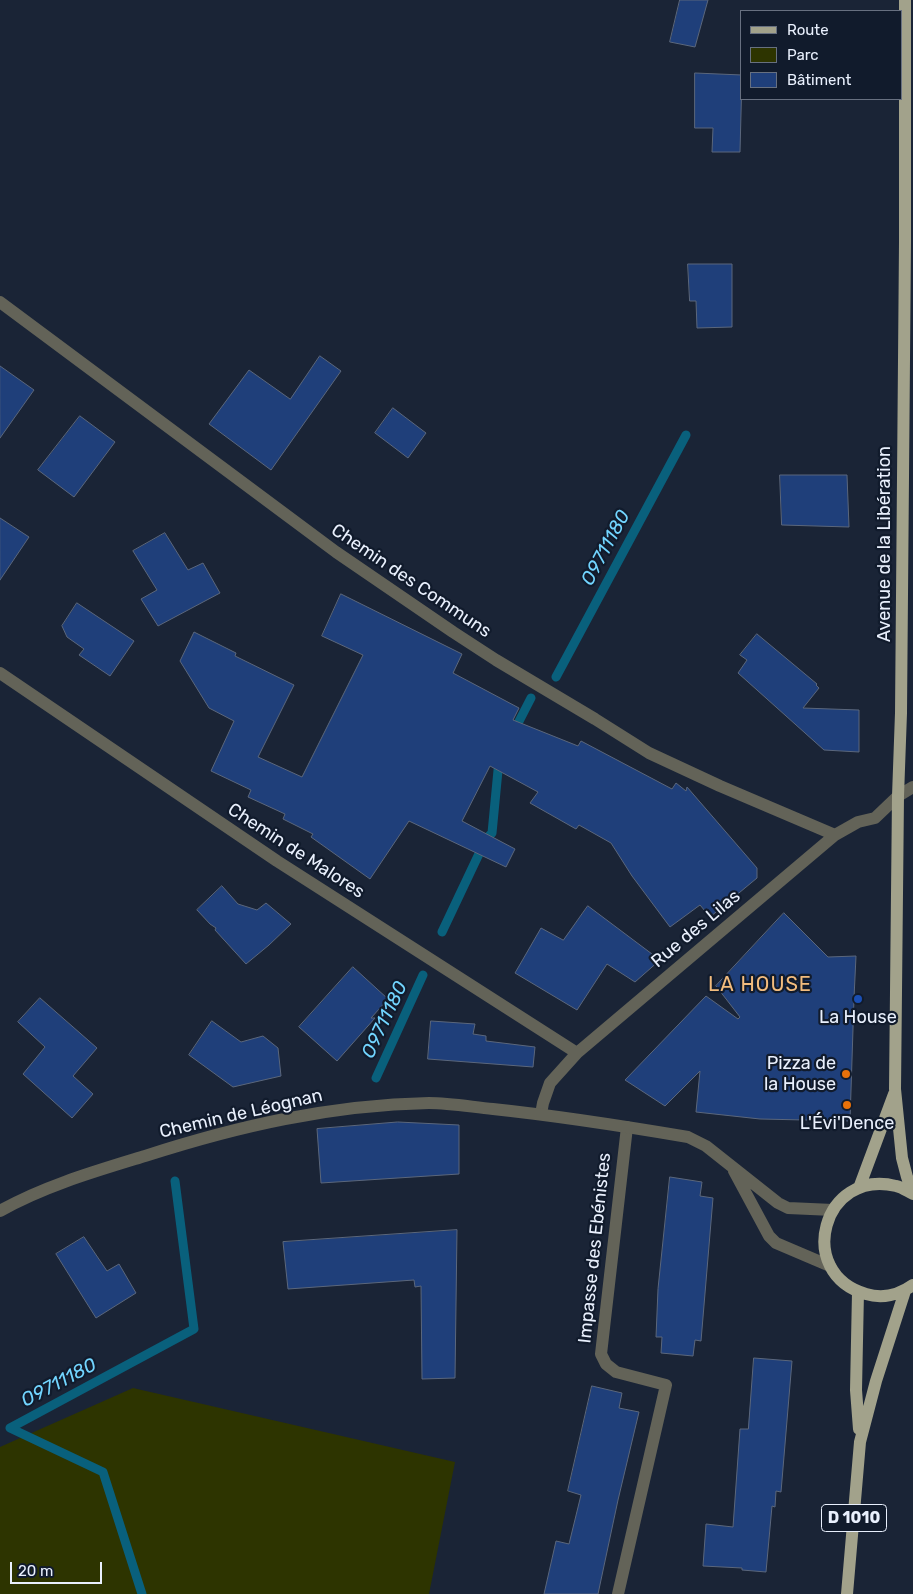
<!DOCTYPE html>
<html>
<head>
<meta charset="utf-8">
<style>
  body { margin:0 }
  #map { position:relative; width:913px; height:1594px; overflow:hidden; background:#1a2436; font-family:Rubik,sans-serif }
  canvas { display:block }
  .legend { position:absolute; left:740px; top:10px; width:162px; height:90px; box-sizing:border-box; background:#111b2c; border:1px solid #677080; margin:0; padding:6px 9px; list-style:none; font-size:15px; color:#e9f0fd }
  .legend li { display:flex; align-items:center; gap:10px; height:25px }
  .legend b { width:25px; border:1px solid #677080 }
  .scale { position:absolute; left:10px; top:1562px; width:92px; height:22px; box-sizing:border-box; border:2px solid #e9f0fd; border-top:0; padding-left:6px; font-size:15px; line-height:18px; white-space:nowrap; color:#e9f0fd; -webkit-text-stroke:4px #111b2c; paint-order:stroke }
</style>
</head>
<body>
<div id="map">
<canvas width="913" height="1594"></canvas>
<ul class="legend">
<li><b style="height:6px;background:#a2a28b"></b>Route</li>
<li><b style="height:14px;background:#2d3400"></b>Parc</li>
<li><b style="height:14px;background:#1f3f7a"></b>Bâtiment</li>
</ul>
<div class="scale">20 m</div>
</div>
<script>
const ctx = document.querySelector('canvas').getContext('2d');
ctx.lineJoin = 'round';
function fillPath(path, color) {
  ctx.fillStyle = color;
  ctx.fill(path, 'evenodd');
}
function strokePath(path, color, width, dash) {
  ctx.strokeStyle = color;
  ctx.lineWidth = width;
  ctx.lineCap = dash ? 'butt' : 'round';
  ctx.setLineDash(dash || []);
  ctx.stroke(path);
}
function drawText(font, color, halo, rows, align = 'center') {
  ctx.font = font + ' Rubik,sans-serif';
  ctx.lineWidth = 4.5;
  ctx.setLineDash([]);
  ctx.textBaseline = 'middle';
  ctx.strokeStyle = halo;
  ctx.fillStyle = color;
  for (const [text, x, y, turn = 0] of rows) {
    ctx.save();
    ctx.translate(x, y);
    ctx.rotate((+turn || 0) * Math.PI / 180);
    ctx.textAlign = isNaN(turn) ? turn : align;
    if (halo) ctx.strokeText(text, 0, 0);
    ctx.fillText(text, 0, 0);
    ctx.restore();
  }
}
const green = new Path2D(`
  M133,1388L455,1462L429,1594H0V1447Z`);
const stream = new Path2D(`
  M556,677L686,435
  M514,731L531,698
  M442,932L486,839L492,833L499,760
  M376,1078L423,975
  M142,1594L103,1472L10,1428L194,1329L175,1181`);
const building = new Path2D(`
  M680,0H708L695,47L670,42Z
  M695,73L742,75L740,152H712L713,128H695Z
  M688,264H732V327L697,328L696,301H690Z
  M320,356L341,371L271,470L209,424L249,370L290,399Z
  M0,366L34,390L0,438Z
  M393,408L426,433L408,458L375,433Z
  M80,416L115,442L74,497L38,470Z
  M780,475H847L849,527L782,525Z
  M0,518L29,537L0,580Z
  M165,533L188,570L203,563L220,593L158,626L141,599L157,590L133,551Z
  M341,594L462,654L453,673L519,708L513,720L578,746L581,741L672,789L676,783L686,791L687,787L757,868V878L710,917L700,905L670,927L632,876L611,843L579,825L576,829L530,803L538,792L490,766L462,821L515,849L506,867L409,821L370,879L311,837L313,834L283,819L285,814L248,797L251,790L211,771L234,721L209,708L180,661L194,632L236,653L235,656L294,685L258,757L302,777L363,655L322,636Z
  M77,603L134,641L110,676L79,655L84,649L67,637L62,626Z
  M757,634L817,684L816,685L819,688L803,708L859,710V752L824,750L738,673L747,660L740,655Z
  M222,886L238,904L257,910L266,903L291,924L269,945L246,964L215,930L216,928L210,924L197,910Z
  M588,906L660,960L635,982L607,964L577,1010L515,973L541,928L563,940Z
  M784,913L828,957L856,956L854,998L850,1121L760,1119L696,1112L700,1071L665,1106L625,1080L706,996L738,1019L740,1017L716,986Z
  M353,967L388,999L371,1018H375L337,1061L299,1027Z
  M40,998L97,1048L73,1076L93,1094L72,1118L23,1074L45,1047L18,1022Z
  M212,1021L241,1042L263,1036L278,1048L281,1076L233,1087L189,1055Z
  M431,1021L475,1024L473,1034L486,1036V1041L535,1047L533,1067L428,1059Z
  M398,1122L459,1125V1174L321,1183L317,1129Z
  M670,1177L702,1182L700,1196L713,1198L701,1341L695,1340L693,1356L661,1353L662,1337H656L658,1289Z
  M457,1230L455,1378L422,1379L421,1286L415,1287L414,1280L288,1289L283,1242Z
  M84,1237L107,1271L119,1264L136,1293L96,1318L56,1254Z
  M754,1358L792,1361L781,1492L776,1491L775,1507L772,1506L766,1572L742,1570V1568L703,1566L706,1524L733,1527L740,1429H748Z
  M592,1386L622,1393L619,1408L639,1412L618,1500L598,1594H544L556,1541L569,1544L581,1495L568,1491Z`);
const minor = new Path2D(`
  M0,302L336,552L453,632L496,660L595,719L649,753L720,786L835,835
  M0,673L277,861L577,1053
  M541,1114L543,1103L550,1083L577,1053L835,835L858,822L875,818L898,796L913,787
  M618,1594L666,1385L616,1372L606,1364L601,1354L627,1127`);
const tertiary = new Path2D(`
  M734,1171L769,1236L776,1243L830,1266
  M0,1211C44,1186 96,1171 145,1156C238,1126 330,1105 429,1103C450,1103 472,1107 493,1109C559,1116 623,1126 688,1137L706,1146L778,1203L788,1208L833,1210`);
const primary = new Path2D(`
  M905,0V242L901,713L898,796L895,1089L902,1158L907,1177L913,1192
  M859,1188L894,1094
  M913,1194C907,1191 902,1187 896,1186C823,1168 794,1273 866,1294C882,1299 899,1295 913,1285
  M858,1292L856,1390L859,1429
  M847,1594L860,1442L876,1381L905,1291`);
const markers = [
  [858,999,5,"#1a4fb4"],
  [846,1074,5,"#e8710a"],
  [847,1105,5,"#e8710a"]
];
const shields = [
  [854,1518,65]
];
const shieldNames = [
  ["D 1010",854,1518]
];
const streetNames = [
  ["Avenue de la Libération",885,544,-90],
  ["Chemin des Communs",411,581,34],
  ["Chemin de Malores",296,851,33],
  ["Rue des Lilas",696,929,-40],
  ["Chemin de Léognan",241,1114,-13],
  ["Impasse des Ebénistes",595,1248,-84]
];
const poiNames = [
  ["La House",858,1018],
  ["Pizza de",836,1064,"right"],
  ["la House",836,1085,"right"],
  ["L'Évi'Dence",847,1124]
];
const waterNames = [
  ["O9711180",606,548,-62],
  ["O9711180",385,1020,-65],
  ["O9711180",59,1383,-28]
];
const quarterNames = [
  ["LA HOUSE",760,985]
];
fillPath(green, '#2d3400');
strokePath(stream, '#09607c', 9);
fillPath(building, '#1f3f7a');
strokePath(building, '#5b677c', 1);
strokePath(minor, '#636358', 12);
strokePath(tertiary, '#636358', 12);
strokePath(primary, '#a2a28b', 12);
for (const [x, y, r, color] of markers) {
  const dot = new Path2D();
  dot.arc(x, y, r, 0, 2 * Math.PI);
  ctx.fillStyle = color;
  ctx.fill(dot);
  strokePath(dot, '#111b2c', 2);
}
for (const [x, y, w] of shields) {
  const box = new Path2D();
  box.roundRect(x - w / 2, y - 13.5, w, 27, 4);
  ctx.fillStyle = '#111b2c';
  ctx.fill(box);
  strokePath(box, '#e9f0fd', 1);
}
drawText('bold 16px', '#e9f0fd', null, shieldNames);
drawText('18px', '#e9f0fd', '#111b2c', streetNames);
drawText('18px', '#e9f0fd', '#111b2c', poiNames);
drawText('italic 19px', '#72d5ff', '#111b2c', waterNames);
ctx.letterSpacing = '1px';
drawText('20px', '#f2bc7e', '#111b2c', quarterNames);
ctx.letterSpacing = '0px';
</script>
</body>
</html>
